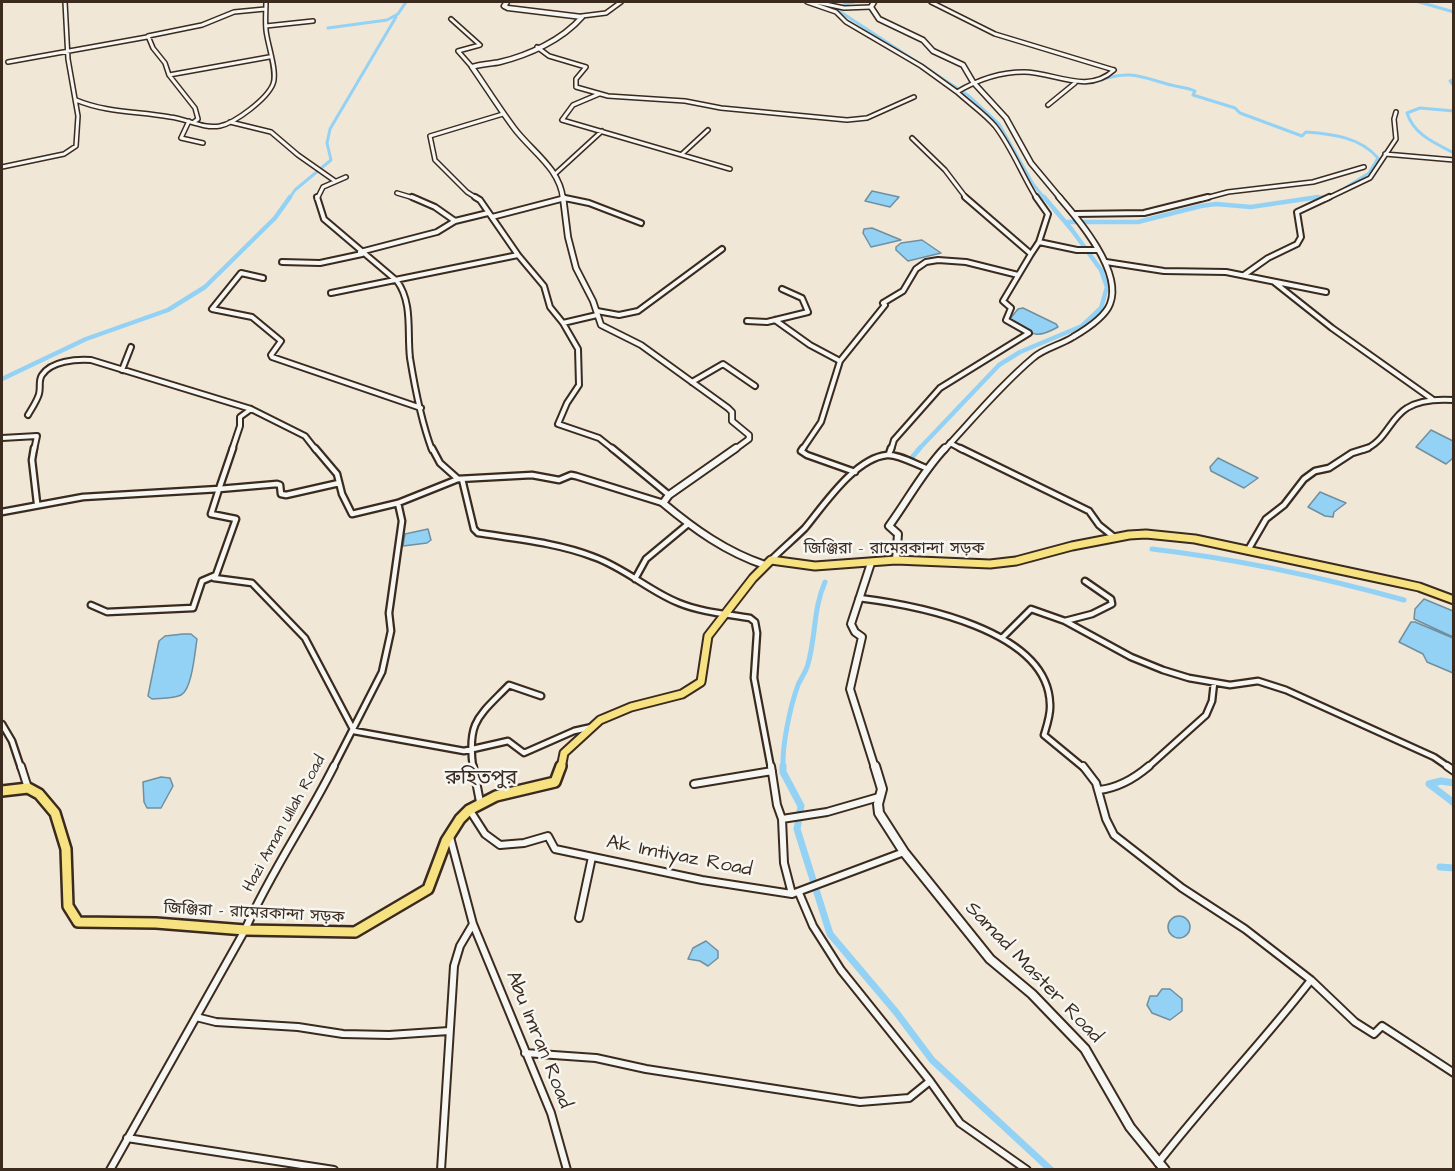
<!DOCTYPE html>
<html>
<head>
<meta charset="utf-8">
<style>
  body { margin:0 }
  #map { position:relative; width:1455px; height:1171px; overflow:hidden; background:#f0e7d6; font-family:"Architects Daughter",sans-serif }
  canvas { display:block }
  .frame { position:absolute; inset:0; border:3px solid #3b2a1e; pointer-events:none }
</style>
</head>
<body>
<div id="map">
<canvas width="1455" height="1171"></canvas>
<div class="frame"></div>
</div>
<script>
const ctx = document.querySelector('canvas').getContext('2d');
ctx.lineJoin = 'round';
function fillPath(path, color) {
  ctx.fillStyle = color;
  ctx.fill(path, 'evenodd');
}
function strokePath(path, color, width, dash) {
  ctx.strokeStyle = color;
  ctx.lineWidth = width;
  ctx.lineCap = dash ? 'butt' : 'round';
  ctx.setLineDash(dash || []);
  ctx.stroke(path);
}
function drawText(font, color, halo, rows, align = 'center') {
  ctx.font = font + ' "Architects Daughter","Noto Sans Bengali",sans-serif';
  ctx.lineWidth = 5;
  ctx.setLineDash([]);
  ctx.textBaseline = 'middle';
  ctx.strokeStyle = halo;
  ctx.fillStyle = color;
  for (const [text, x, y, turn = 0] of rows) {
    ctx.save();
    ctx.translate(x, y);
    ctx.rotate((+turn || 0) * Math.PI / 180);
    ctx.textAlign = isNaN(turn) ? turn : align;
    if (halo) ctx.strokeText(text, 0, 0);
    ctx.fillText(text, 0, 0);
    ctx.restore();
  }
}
const water = new Path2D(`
  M872,191L899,197L890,207L865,201Z
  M872,228L901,240L871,247L863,233L864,229Z
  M922,240L941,253L908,261L896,250V247L901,243Z
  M1023,308L1056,324L1058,327C1033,341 1032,333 1009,320L1018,309Z
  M1431,430L1453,441V458L1446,464L1416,447Z
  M1218,458L1258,478L1244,488L1211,471L1210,467Z
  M1320,492L1346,503L1334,512L1333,517L1325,516L1308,507Z
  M428,529L431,540L427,543L403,546L405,534Z
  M1424,599L1453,611V637L1414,619L1415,609Z
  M1411,622H1415L1453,638V673L1427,662L1423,654L1399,642Z
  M183,634H191L197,639C195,651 192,690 181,695C173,699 161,698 152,699L148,696L159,641L165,636Z
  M161,777L170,778L173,786L161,808H147L144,802L143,782Z
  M1168 927a11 11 0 1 1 22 0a11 11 0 1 1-22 0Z
  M706,941L718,951V958L708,966L700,961L688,959L693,948Z
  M1162,989H1170L1182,999V1011L1170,1020L1152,1013L1147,1005L1150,996H1157Z`);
const canalFar3 = new Path2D(`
  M1419,2L1454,12
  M829,9L839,11L969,96L999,124L1033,184L1045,199
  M840,10L845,4L854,2
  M328,28L387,20L398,14L406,2
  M1454,79L1450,81L1454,86
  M1098,81C1128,70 1139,76 1167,84C1177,87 1186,87 1195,91L1193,95L1235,108L1240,113L1302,136L1306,132C1332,134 1360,137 1378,158L1369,173L1345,188
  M1454,111L1420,108L1407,113C1414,135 1435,143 1454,153
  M289,199L295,190L331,160L327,143L330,129L396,17
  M1303,199L1329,196`);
const canalFar2 = new Path2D(`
  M1066,222H1138L1201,206L1216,204L1251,207L1318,197
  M2,379L86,339L168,310L205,287L275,218L290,197
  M918,450L999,365L1020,352L1082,326L1101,308L1107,287L1101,270L1072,230L1044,197`);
const canalFar1 = new Path2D(`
  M909,461L920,448
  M1152,549C1238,559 1321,577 1404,600
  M783,768C782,745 790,707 798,685C801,678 806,672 808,664C816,636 813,609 825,582`);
const canal = new Path2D(`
  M783,766V772L801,806L797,829L830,934L896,1012L932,1060L1051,1170
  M1454,783L1441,781L1429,784L1454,803
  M1440,867L1454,868`);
const streetFar3 = new Path2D(`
  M807,2L836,12L846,22L921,66L957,92
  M816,2L844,8L871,7
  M931,2L995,34L1114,70
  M582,16L606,13L621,2
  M451,19L480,45L458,51L472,67
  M266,26L313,21
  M537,47L549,56L586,67L576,79V87L608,96L685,101L721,108L847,120L867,118L914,97
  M8,62L147,37
  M169,75L269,57
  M599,94L573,105L562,120L730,169
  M76,100C107,113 138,111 170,117C187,119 203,129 220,126C235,123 267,99 273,84C278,72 267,43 266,30C265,21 266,11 266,2
  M1048,105L1075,83
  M189,121L181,138L203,143
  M194,122L198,119L195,108L169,75L165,63L153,48L148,36L202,25L234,12L265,9
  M230,122L271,132L298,155L335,181
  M912,138L945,170L967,199
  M682,154L708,130
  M1385,154L1454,160
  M2,167L64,154L76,146L78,116L68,59L65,2
  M555,174L602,131
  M397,193L417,199
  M317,199L323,187L346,177
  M478,199L467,192L435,160L430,136L503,114
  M563,199H568
  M1037,199C1022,175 1012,148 995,126C985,114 969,103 957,92C977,80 1001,72 1024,72C1054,72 1087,95 1114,70
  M1202,199L1228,192L1313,182L1364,167
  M1326,199L1370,178L1396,139L1394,119L1396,112`);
const streetFar2 = new Path2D(`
  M317,197L324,219L397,281C413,303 407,332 410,358C415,389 421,421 432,450
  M412,197L435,207L455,221L488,213
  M475,197L480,200L518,255L544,286L550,307L563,323L597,315
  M1075,214L1144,213L1208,197
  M492,217L565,198L589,203L641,223
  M1039,242L1077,250H1097
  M360,252L437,232L455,221
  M1031,254L1039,242L1048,214L1036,197
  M282,262L320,263L362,254
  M1106,262L1164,271L1226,272L1326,292
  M1244,275L1268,258L1297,244L1301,237L1297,212L1329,197
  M263,278L241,273L212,309L252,317L281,341L271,355L272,357L421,408
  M1274,282L1332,328L1432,399
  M331,293L518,255
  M597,311L619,315L638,311L722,249
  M775,320L810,345L840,361
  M747,321L767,322L808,312L802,298L782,289
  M563,323L578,349L579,385L567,403L558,424L599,438L614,450
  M122,370L131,347
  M692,382L723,364L755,386
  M28,415C32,408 37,401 39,394C41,387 38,381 42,375C51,361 76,359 91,360L251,409L305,436L316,450
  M2,438L37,436L34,450
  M950,443L963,450
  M232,450L240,426V417L251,409
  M802,450L821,422L840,361L885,305L883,303L903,291L916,269L926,262L938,260L966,262L1018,275
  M891,450L894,440L940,388L1029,333L1006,320L1011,308L1003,301L1031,254L965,197
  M1363,450C1385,443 1389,419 1407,408C1421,399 1439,399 1454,400`);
const streetFar1 = new Path2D(`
  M34,448L32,460L37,503
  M233,448L219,489L277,484L280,485L281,494L286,495L339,483
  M315,448L337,474L342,494L352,514L398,503L458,479L532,475L559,480L571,475L576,476L663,503
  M432,448L440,463L458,479
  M612,448L669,495
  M803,448L801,451L807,455L855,472
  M960,448L1089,511L1099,525L1114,537
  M889,454L891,448
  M462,479L474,529L478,533C517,539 558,543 594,557C625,568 649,591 679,603C701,612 726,614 750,618L755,622L757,633L754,678L771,768
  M2,512L83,497L219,489L211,514L236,519L216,575L202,581L193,608L107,612L91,605
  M1248,550L1266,519L1284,505L1304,479L1315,471L1329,468L1352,453L1368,448
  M771,560C782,549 794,539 805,528C824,505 855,458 887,455C898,454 915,464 926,468
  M214,578L252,583L305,638L354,731L464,751L508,741L524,753L574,731L592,727
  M635,579L646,559L688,524
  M859,598C915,605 1048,629 1050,704C1051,714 1047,725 1044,735L1084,768
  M1065,621L1092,614L1112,604L1111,599L1085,581
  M1002,638L1031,609L1065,621L1131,657L1163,670L1189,678L1230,685L1258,681L1286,690L1434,757L1450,768
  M2,724L12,741L21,768
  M333,768L382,672L391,631L389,613L402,521L398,503
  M473,768C467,721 478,717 509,685L541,696
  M1147,768L1206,715L1212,701L1214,683`);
const street = new Path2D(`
  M21,766L28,788
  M473,766L480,802
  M771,766L777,805L782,819L784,863L792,894
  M1083,766L1096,783L1106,819L1114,835L1182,888L1245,929L1311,980
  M1447,766L1454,771
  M694,784L772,771
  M1099,790C1117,788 1135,778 1149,766
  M469,809L485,834L500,845L524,843L548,836L555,849L702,880L792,894L904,852
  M782,819L827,812L879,797
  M450,837L473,924L551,1113L567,1170
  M799,893L813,926L841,970L930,1081
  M579,918L592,857
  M196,1017L216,1022L298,1027L343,1034L389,1035L449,1031
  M525,1053L596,1058L646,1069L860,1102L909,1098L930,1081L960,1123L1027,1170
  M127,1138L334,1170
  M1158,1163C1207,1100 1262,1043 1311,980L1355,1022L1374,1034L1382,1026L1454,1073
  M110,1170L245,930C270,873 306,822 334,766
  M441,1170L454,966L460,946L473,924`);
const secondaryFar3 = new Path2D(`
  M507,2L504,6L508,8L582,17C562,40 529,55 500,62C491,64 481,64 472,67C486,87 499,108 514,128C531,151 560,168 563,199
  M874,2L871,7L879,19L923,40L933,51L963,65L973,82L1006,118L1031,163L1061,199`);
const secondaryFar2 = new Path2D(`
  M563,197L568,237L576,268L593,301L601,325L641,345L728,408L732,412V421L749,435V439L734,450
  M944,450C973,419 1001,385 1033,358C1044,348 1061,345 1073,337C1085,330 1105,317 1110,304C1123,272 1079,220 1059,197`);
const secondaryFar1 = new Path2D(`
  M736,448L669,495L663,503C694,529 726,552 765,565
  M896,560L898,534L889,526C908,500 923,471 945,448
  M871,563L851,624L855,632L862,637L850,689L875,768`);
const secondary = new Path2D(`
  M875,766L882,789L878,804L879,813L904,852L990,959L1032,994L1085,1049L1130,1127L1165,1170`);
const primaryFar1 = new Path2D(`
  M561,768L564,753L600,720L631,707L682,694L701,682L708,636L753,578L771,560L815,566L896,560L990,564L1016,561L1072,546L1129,535L1146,534L1195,539L1396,582L1419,587L1454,600`);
const primary = new Path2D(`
  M2,791L28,788L39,794L55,813L66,849L68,906L78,922L156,923L245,930L355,932L428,889L446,841L460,819L469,810L496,796L555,782L561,766`);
const streetNames = [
  ["জিঞ্জিরা - রামেরকান্দা সড়ক",894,550],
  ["Hazi Aman Ullah Road",285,824,-61],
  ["জিঞ্জিরা - রামেরকান্দা সড়ক",254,914,3]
];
const quarterNames = [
  ["রুহিতপুর",481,780]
];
const nearStreetnames = [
  ["Ak Imtiyaz Road",679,857,11],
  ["Samad Master Road",1033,973,46],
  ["Abu Imran Road",538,1040,68]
];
fillPath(water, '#94d2f5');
strokePath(water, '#708f9f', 1.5);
strokePath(canalFar3, '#94d2f5', 3);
strokePath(canalFar2, '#94d2f5', 4.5);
strokePath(canalFar1, '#94d2f5', 5);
strokePath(canal, '#94d2f5', 7);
strokePath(streetFar3, '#3b2a1e', 6);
strokePath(streetFar2, '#3b2a1e', 8);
strokePath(streetFar1, '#3b2a1e', 9);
strokePath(street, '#3b2a1e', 10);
strokePath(secondaryFar3, '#3b2a1e', 7);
strokePath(secondaryFar2, '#3b2a1e', 8);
strokePath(secondaryFar1, '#3b2a1e', 10);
strokePath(secondary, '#3b2a1e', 12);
strokePath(primaryFar1, '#3b2a1e', 11);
strokePath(primary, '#3b2a1e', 14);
strokePath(streetFar3, '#f6f6f2', 3);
strokePath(streetFar2, '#f6f6f2', 4);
strokePath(streetFar1, '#f6f6f2', 4.5);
strokePath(street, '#f6f6f2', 6);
strokePath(secondaryFar3, '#f6f6f2', 4);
strokePath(secondaryFar2, '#f6f6f2', 4.5);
strokePath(secondaryFar1, '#f6f6f2', 6);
strokePath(secondary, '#f6f6f2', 8);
strokePath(primaryFar1, '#f7e281', 7);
strokePath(primary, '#f7e281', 9);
drawText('16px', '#3b2a1e', '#f6f6f2', streetNames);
drawText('20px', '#3b2a1e', '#f6f6f2', quarterNames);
drawText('20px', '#3b2a1e', '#f6f6f2', nearStreetnames);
</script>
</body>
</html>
